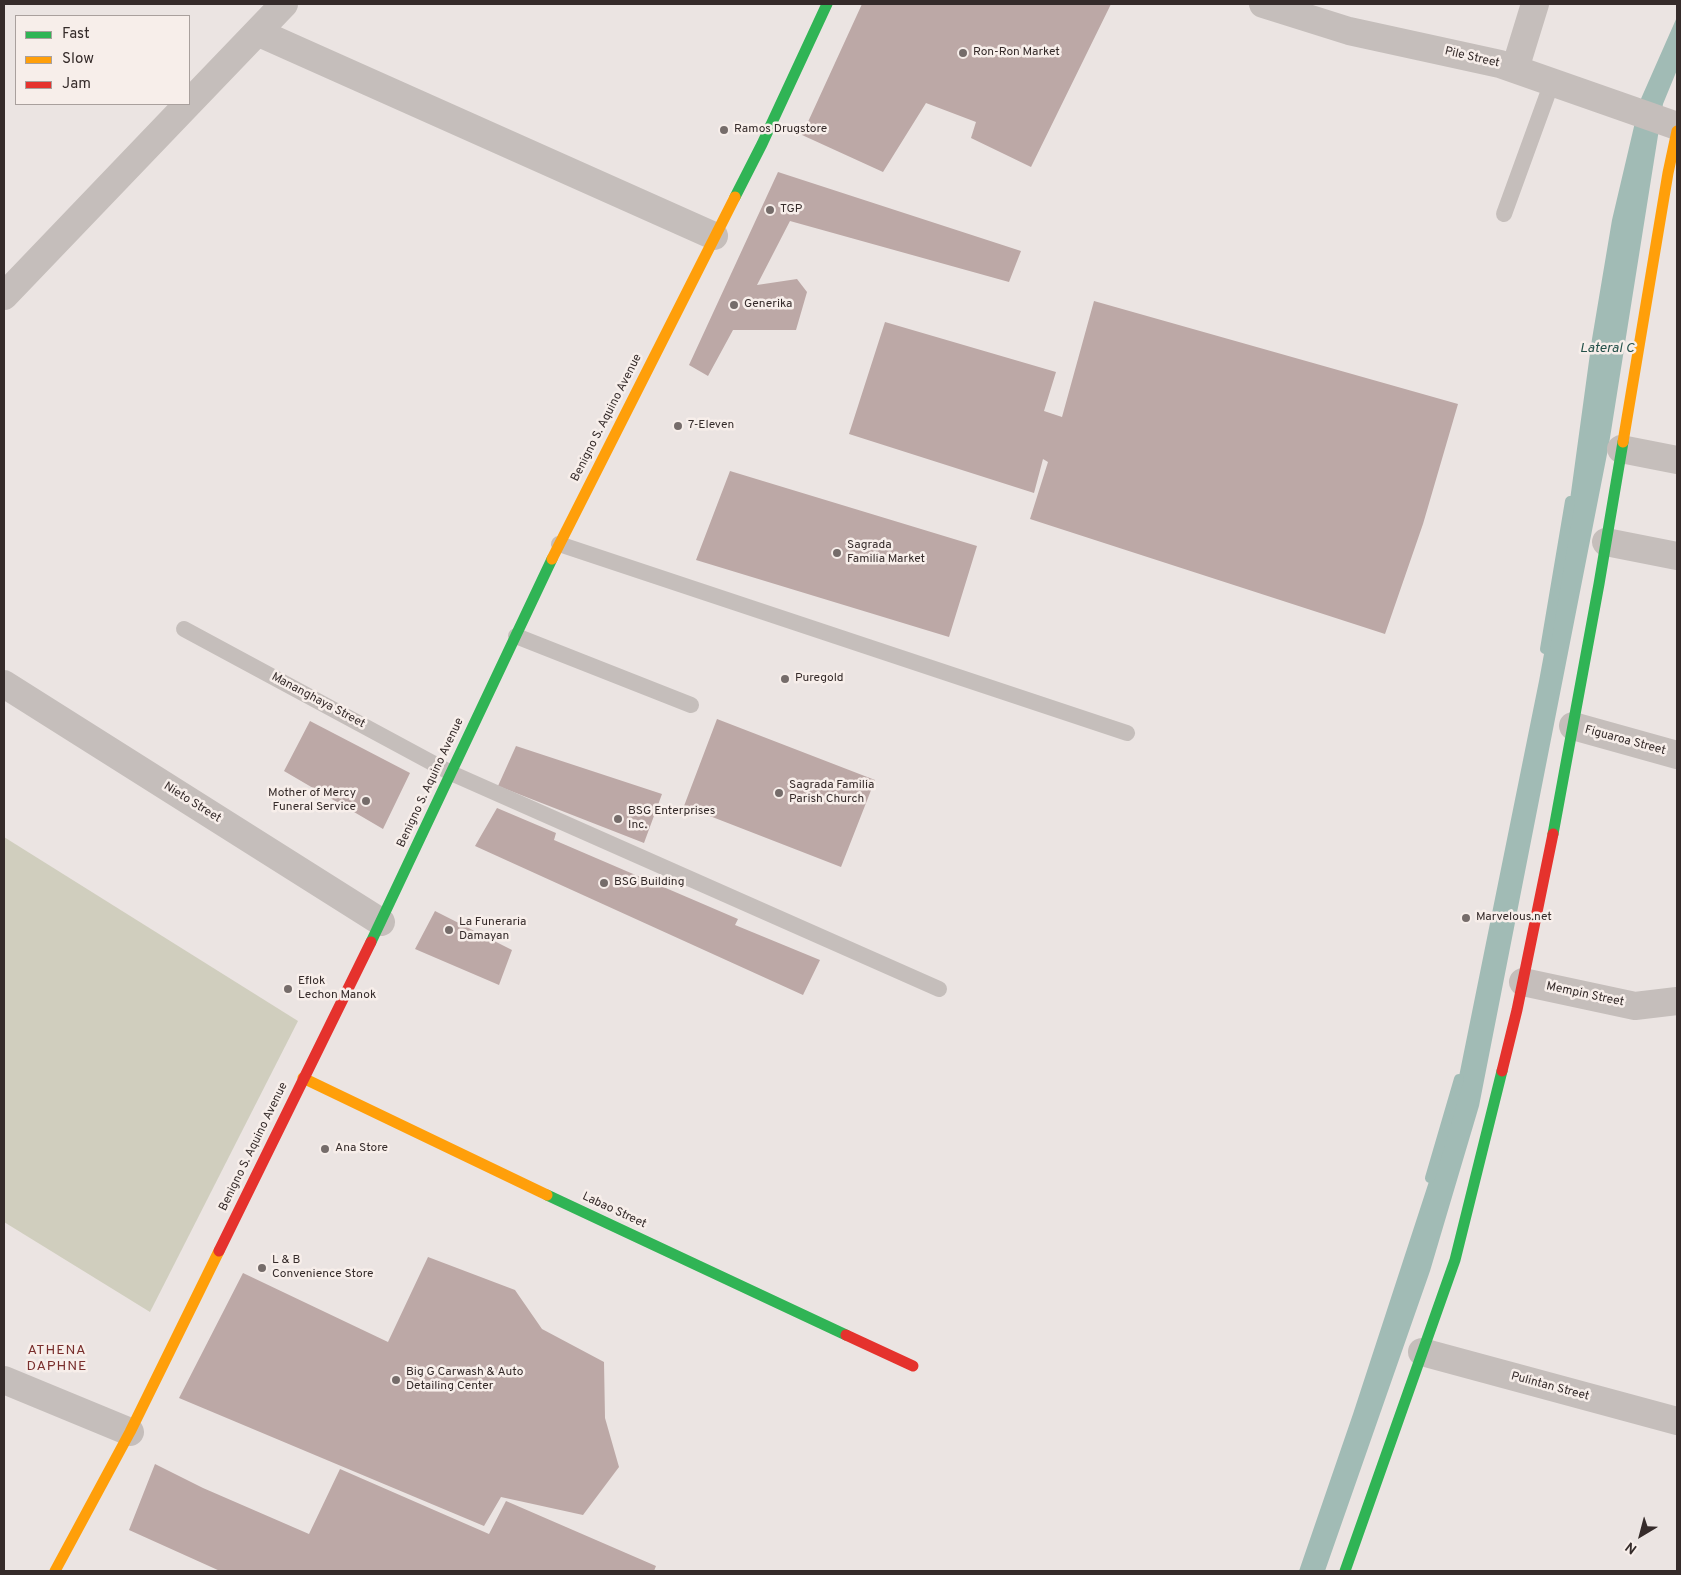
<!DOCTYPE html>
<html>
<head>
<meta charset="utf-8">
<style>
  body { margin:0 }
  #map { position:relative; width:1681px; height:1575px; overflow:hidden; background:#ebe4e2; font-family:Overpass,sans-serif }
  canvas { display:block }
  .frame { position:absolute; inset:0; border:5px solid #352b2a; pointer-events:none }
  .legend { position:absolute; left:15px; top:15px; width:175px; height:90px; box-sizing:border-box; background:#f7eeea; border:1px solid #a9a09d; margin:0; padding:6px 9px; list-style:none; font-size:15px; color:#352b2a }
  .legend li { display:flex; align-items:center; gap:10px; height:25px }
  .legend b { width:25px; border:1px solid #a9a09d }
  .north { position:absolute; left:1616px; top:1510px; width:50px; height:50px; -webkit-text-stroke:4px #f7eeea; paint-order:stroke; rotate:217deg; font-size:14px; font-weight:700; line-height:20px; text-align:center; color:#352b2a }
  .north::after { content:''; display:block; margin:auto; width:18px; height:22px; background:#352b2a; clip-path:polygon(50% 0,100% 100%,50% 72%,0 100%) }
</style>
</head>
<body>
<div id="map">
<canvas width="1681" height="1575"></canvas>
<div class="frame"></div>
<ul class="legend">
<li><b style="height:6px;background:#30b455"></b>Fast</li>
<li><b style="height:6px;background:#ff9f0a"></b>Slow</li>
<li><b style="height:6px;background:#e5322d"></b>Jam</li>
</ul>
<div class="north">N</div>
</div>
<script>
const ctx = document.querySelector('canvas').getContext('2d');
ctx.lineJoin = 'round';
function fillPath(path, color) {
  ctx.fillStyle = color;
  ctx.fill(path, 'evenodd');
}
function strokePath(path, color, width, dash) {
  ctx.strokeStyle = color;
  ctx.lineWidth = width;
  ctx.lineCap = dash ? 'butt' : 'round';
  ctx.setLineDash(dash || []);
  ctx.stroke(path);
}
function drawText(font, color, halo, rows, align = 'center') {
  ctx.font = font + ' Overpass,sans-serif';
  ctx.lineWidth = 5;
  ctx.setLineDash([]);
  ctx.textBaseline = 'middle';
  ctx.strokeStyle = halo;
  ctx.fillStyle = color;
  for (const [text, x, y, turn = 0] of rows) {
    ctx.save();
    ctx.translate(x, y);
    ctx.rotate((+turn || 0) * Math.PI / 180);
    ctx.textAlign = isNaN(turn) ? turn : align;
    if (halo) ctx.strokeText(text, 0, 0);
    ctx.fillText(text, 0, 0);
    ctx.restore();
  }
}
const green = new Path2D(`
  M4,837L298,1021L150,1312L4,1222Z`);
const water = new Path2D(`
  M1677,17V70L1663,104L1609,444L1479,1106L1430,1271L1325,1571H1299L1353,1414L1452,1111L1539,681L1563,551L1592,339L1612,220L1640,101Z`);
const stream = new Path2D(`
  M1545,649L1570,501
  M1430,1178L1459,1079`);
const building = new Path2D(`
  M862,4H1111L1031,167L971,138L976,122L926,103L883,172L802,135Z
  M778,172L1021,251L1009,282L790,221L757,285L797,279L807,292L796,330H733L708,376L689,365Z
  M1094,301L1458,404L1423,524L1385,634L1030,519L1048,462L1043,459L1034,493L849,434L885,322L1056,372L1044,411L1062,417Z
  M730,471L977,546L949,637L696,560Z
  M717,719L875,780L841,867L684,806Z
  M310,721L410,773L383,829L284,771Z
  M516,746L662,794L644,843L498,786Z
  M497,808L556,833L554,840L738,919L735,925L820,960L803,995L475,846Z
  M435,911L512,950L499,985L415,949Z
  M428,1257L515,1290L542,1329L604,1362L605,1418L619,1467L583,1515L501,1497L484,1526L179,1398L243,1273L388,1342Z
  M155,1464L203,1488L309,1534L340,1469L489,1534L506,1501L656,1566L654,1571H220L129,1530Z`);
const lane = new Path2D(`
  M1504,214L1552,82
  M559,544L1127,733
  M184,629L451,773L939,989
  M516,636L691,705`);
const street = new Path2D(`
  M1263,4L1349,31L1500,64L1677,126
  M257,32L714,236
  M1515,69L1535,4
  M189,103L284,4
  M4,296L188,104
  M1621,449L1677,460
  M1606,542L1677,556
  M4,684L381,922
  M1573,726L1677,755
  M1523,982L1635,1006L1677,1001
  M1422,1352L1677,1421
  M4,1380L130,1432`);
const fast = new Path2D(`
  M735,197L762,144L827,4
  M1553,834L1599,584L1623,442
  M371,942L552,559
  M547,1195L846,1335
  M1345,1571L1455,1260L1502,1071`);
const slow = new Path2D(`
  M1623,442L1668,173L1677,131
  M552,559L735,197
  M303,1078L547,1195
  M55,1571L130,1432L219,1251`);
const jam = new Path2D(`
  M1502,1071L1517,1010L1553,834
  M219,1251L371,942
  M846,1335L913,1366`);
const markers = [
  [963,53,5,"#756c6a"],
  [724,130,5,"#756c6a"],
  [770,210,5,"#756c6a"],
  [734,305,5,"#756c6a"],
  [678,426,5,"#756c6a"],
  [837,553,5,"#756c6a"],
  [785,679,5,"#756c6a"],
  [779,793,5,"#756c6a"],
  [366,801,5,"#756c6a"],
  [618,819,5,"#756c6a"],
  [604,883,5,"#756c6a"],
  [1466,918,5,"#756c6a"],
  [449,930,5,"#756c6a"],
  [288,989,5,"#756c6a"],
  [325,1149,5,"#756c6a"],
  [262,1268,5,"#756c6a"],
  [396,1380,5,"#756c6a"]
];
const poiNames = [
  ["Ron-Ron Market",973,53],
  ["Ramos Drugstore",734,130],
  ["TGP",780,210],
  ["Generika",744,305],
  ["7-Eleven",688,426],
  ["Sagrada",847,546],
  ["Familia Market",847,560],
  ["Puregold",795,679],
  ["Sagrada Familia",789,786],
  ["Parish Church",789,800],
  ["Mother of Mercy",356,794,"right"],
  ["Funeral Service",356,808,"right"],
  ["BSG Enterprises",628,812],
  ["Inc.",628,826],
  ["BSG Building",614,883],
  ["Marvelous.net",1476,918],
  ["La Funeraria",459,923],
  ["Damayan",459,937],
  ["Eflok",298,982],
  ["Lechon Manok",298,996],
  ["Ana Store",335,1149],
  ["L & B",272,1261],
  ["Convenience Store",272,1275],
  ["Big G Carwash & Auto",406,1373],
  ["Detailing Center",406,1387]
];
const streetNames = [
  ["Pile Street",1472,58,13],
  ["Benigno S. Aquino Avenue",607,418,-63],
  ["Mananghaya Street",318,701,28],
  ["Figuaroa Street",1625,741,15],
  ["Benigno S. Aquino Avenue",431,783,-65],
  ["Nieto Street",192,803,32],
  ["Mempin Street",1585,995,12],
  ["Benigno S. Aquino Avenue",254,1147,-64],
  ["Labao Street",614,1211,25],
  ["Pulintan Street",1550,1387,15]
];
const waterNames = [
  ["Lateral C",1607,349]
];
const neighbourhoodNames = [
  ["ATHENA",57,1351],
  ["DAPHNE",57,1367]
];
fillPath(green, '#d0cebe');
fillPath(water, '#a1bbb5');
strokePath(stream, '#a1bbb5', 10);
fillPath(building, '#bca8a6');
strokePath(lane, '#c5bebb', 16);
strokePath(street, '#c5bebb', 28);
strokePath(fast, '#30b455', 11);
strokePath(slow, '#ff9f0a', 11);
strokePath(jam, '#e5322d', 11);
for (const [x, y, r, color] of markers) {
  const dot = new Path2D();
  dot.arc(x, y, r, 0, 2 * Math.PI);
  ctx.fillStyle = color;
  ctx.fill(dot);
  strokePath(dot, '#f7eeea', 2);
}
drawText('12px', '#352b2a', '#f7eeea', poiNames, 'left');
drawText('12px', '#352b2a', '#f7eeea', streetNames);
drawText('italic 14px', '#24514a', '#f7eeea', waterNames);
ctx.letterSpacing = '1px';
drawText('14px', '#792f2d', '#f7eeea', neighbourhoodNames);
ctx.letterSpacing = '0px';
</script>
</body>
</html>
